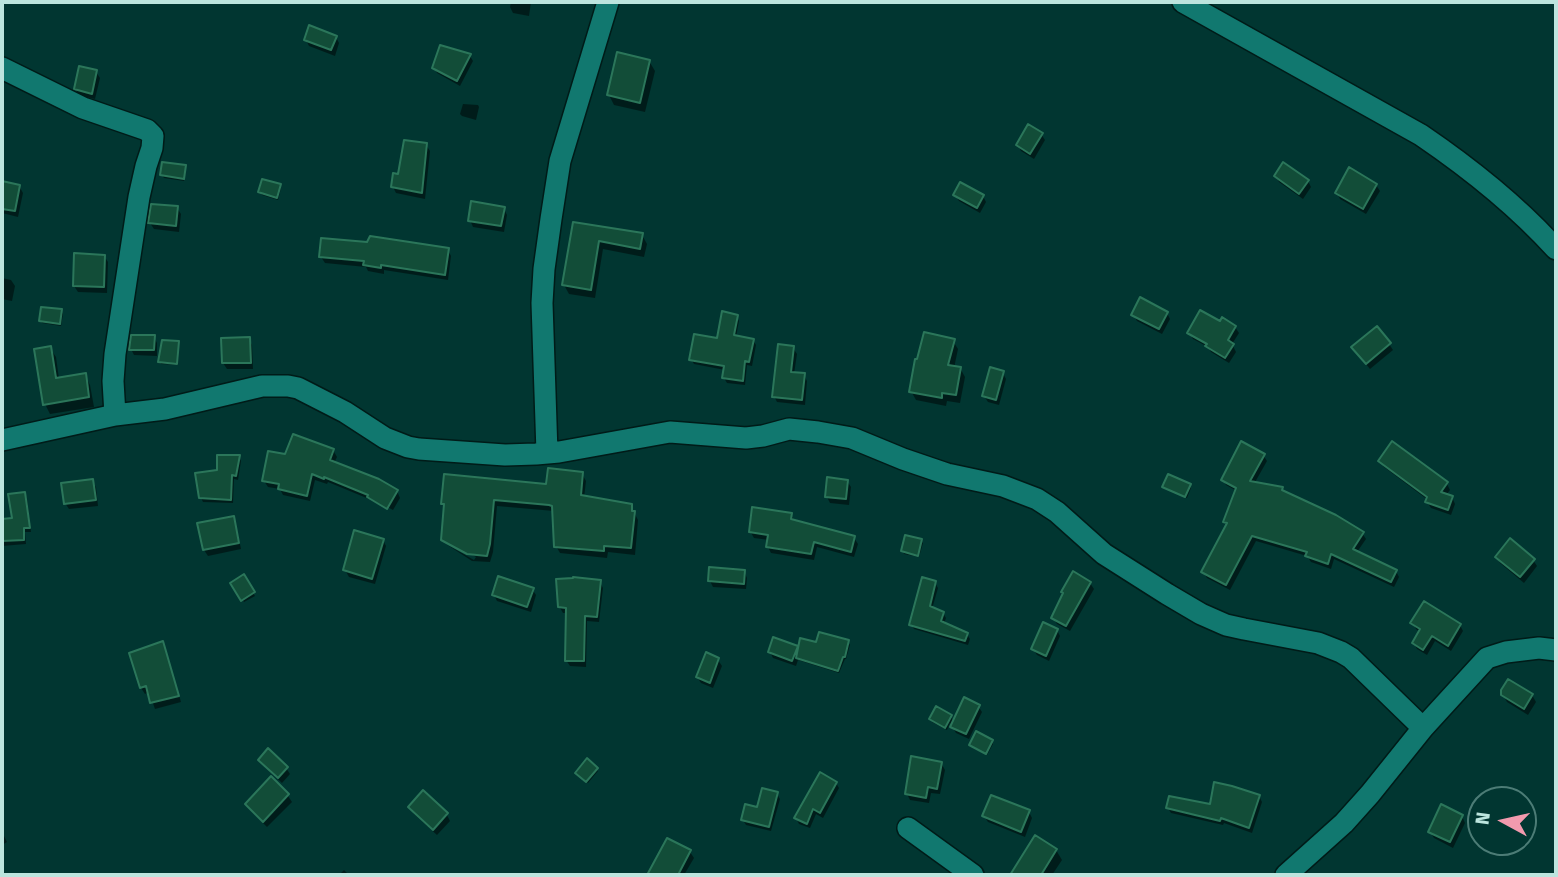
<!DOCTYPE html>
<html>
<head>
<meta charset="utf-8">
<style>
  body { margin:0 }
  #map { position:relative; width:1558px; height:877px; overflow:hidden; background:#013631; font-family:"Fira Sans",sans-serif }
  canvas { display:block }
  .frame { position:absolute; inset:0; border:4px solid #bce5de; pointer-events:none }
  .north { position:absolute; left:1467px; top:786px; width:70px; height:70px; box-sizing:border-box; background:#013631; border:2px solid #4c7c76; border-radius:50%; rotate:278deg; font-size:19px; font-weight:700; line-height:28px; text-align:center; color:#bce5de }
  .north::after { content:''; display:block; margin:auto; width:24px; height:32px; background:#f29aae; clip-path:polygon(50% 0,100% 100%,50% 72%,0 100%) }
</style>
</head>
<body>
<div id="map">
<canvas width="1558" height="877"></canvas>
<div class="frame"></div>
<div class="north">N</div>
</div>
<script>
const ctx = document.querySelector('canvas').getContext('2d');
ctx.lineJoin = 'round';
function fillPath(path, color) {
  ctx.fillStyle = color;
  ctx.fill(path, 'evenodd');
}
function strokePath(path, color, width, dash) {
  ctx.strokeStyle = color;
  ctx.lineWidth = width;
  ctx.lineCap = dash ? 'butt' : 'round';
  ctx.setLineDash(dash || []);
  ctx.stroke(path);
}
const shadow = new Path2D(`
  M511,2H531L529,16L513,13L510,7Z
  M336,37L339,43L335,56L309,46L306,40Z
  M441,48L470,56L473,61L460,86L437,73L434,67Z
  M649,61L655,71L645,112L614,105L609,95Z
  M96,72L100,78L95,99L79,95L75,88Z
  M463,104L478,105L479,107L476,120L462,116L460,114Z
  M1041,134L1045,140L1034,159L1021,151L1018,145Z
  M426,145L430,151L425,199L396,193L393,187Z
  M184,167L186,170L184,181L164,178L162,175Z
  M1276,176L1308,181L1311,187L1303,199L1279,182Z
  M2,183L19,186L23,193L18,217L2,213Z
  M1376,185L1380,191L1366,214L1340,199L1337,193Z
  M280,186L281,188L278,200L262,195L260,192Z
  M955,195L983,196L986,202L980,213L959,201Z
  M177,208L181,214L179,232L154,229L150,223Z
  M504,209L507,215L504,232L473,227L470,220Z
  M574,224L642,235L647,244L644,257L603,249L595,298L569,294L564,285Z
  M448,250L451,256L448,280L384,270V274L368,271L366,267L325,263L321,257Z
  M104,256L108,262L107,293L78,292L74,286Z
  M2,278L11,280L15,286L12,301L2,299Z
  M61,311L63,314L61,326L42,323L41,321Z
  M1167,313L1170,319L1162,334L1137,321L1133,314Z
  M736,316L739,321L736,337L753,340L756,345L752,366L747,365L745,385L727,383L724,378L725,370L694,364L691,359L718,340Z
  M1221,323L1235,327L1239,333L1232,344L1236,352L1229,363L1211,352L1208,347L1193,339L1189,333Z
  M154,337L157,343V356L134,355L131,349Z
  M249,339L252,345L253,369H227L223,363Z
  M953,341L958,349L954,368H960L965,377L960,403L947,401L946,406L916,400L911,391Z
  M178,343L179,345L178,365L161,364L160,361Z
  M1389,344L1393,350L1370,369L1357,353Z
  M50,348L56,357L59,379L85,375L90,385L94,407L50,414L45,404Z
  M793,348L797,354L794,374L804,375L807,381L805,405L777,402L774,396Z
  M1003,373L1006,379L999,405L988,402L984,396Z
  M333,450L337,457L334,463L397,491L400,498L393,510L367,496L369,499L328,482L327,484L315,480L310,501L283,495L280,489L268,487L264,481L287,456Z
  M1263,455L1267,461L1254,484L1282,489L1284,493L1362,533L1366,539L1357,552L1396,571L1399,577L1394,587L1334,559L1331,569L1311,562L1307,556L1256,541L1230,590L1207,578L1203,572L1228,526L1225,522L1237,491L1226,485L1223,479Z
  M239,457L241,461L238,480L234,479L233,503L203,502L201,498L219,472Z
  M1380,461L1447,484L1450,490L1446,495L1452,497L1455,504L1451,515L1431,508L1427,502L1428,500L1384,467Z
  M582,474L586,481L584,498L631,506L638,520L635,555L608,552L607,558L560,553L556,546L554,511L497,506L493,552L490,562L472,561L446,544L474,560L476,557L445,540V542L443,539L446,508L443,503L548,486Z
  M92,481L96,487L98,506L69,509L65,503Z
  M847,481L851,487L849,505L830,503L827,497Z
  M1190,485L1191,488L1187,498L1166,489L1164,487Z
  M25,494L27,498L31,532H25L26,544L2,546V521L14,520Z
  M791,515L795,522L854,538L858,544L854,557L817,547L814,560L771,553L768,547L769,540L754,538L750,531Z
  M233,518L236,524L241,549L208,556L204,550Z
  M383,540L386,546L375,584L349,577L345,570Z
  M921,541L923,543L919,557L904,554L903,551Z
  M1497,557L1533,560L1537,566L1524,583L1500,563Z
  M744,571L747,578L746,589L713,587L710,581Z
  M243,577L255,596L244,602L233,583Z
  M600,582L603,588L599,622L587,621L586,667L570,666L566,660L568,613H563L559,606Z
  M935,583L938,588L932,609L943,613L946,618L944,624L967,634L970,639L968,645L914,629L911,624Z
  M1090,583L1094,589L1070,631L1057,624L1053,618Z
  M532,589L536,595L531,612L497,601L494,595Z
  M1413,623L1460,625L1463,631L1451,651L1435,641L1427,655L1417,649L1414,643L1420,632L1416,629Z
  M1057,630L1060,636L1049,661L1037,655L1033,649Z
  M848,642L850,645L846,659H845L839,673L798,660L796,666L773,658L770,652L796,647L799,652L817,644Z
  M163,644L166,650L181,702L155,709L149,692L145,694L141,688L131,654Z
  M718,660L722,666L713,688L701,683L697,677Z
  M1508,681L1532,695L1536,702L1528,715L1507,702L1503,695Z
  M978,706L982,712L969,739L956,733L950,723L947,730L932,722L931,719L936,709L951,717L954,722Z
  M992,741L993,744L987,755L973,748L971,745Z
  M260,760L286,768L290,774L282,783L264,766Z
  M941,763L945,770L940,794L931,793L929,803L910,800L907,794Z
  M596,769L598,771L588,783L578,776Z
  M271,779L288,796L292,802L267,827L250,810L247,804Z
  M836,783L839,788L823,818L816,814L810,828L799,824L796,818Z
  M423,793L447,815L450,821L437,835L414,814L410,807Z
  M777,794L780,799L771,831L746,825L743,820Z
  M1259,796L1262,802L1252,833L1224,823L1223,825L1171,813L1168,808L1211,806Z
  M1029,812L1032,818L1025,837L988,822L984,816Z
  M1462,816L1465,823L1453,848L1434,838L1430,832Z
  M2,832L7,842L2,845Z
  M1036,837L1056,850L1062,860L1052,875H1012Z
  M690,852L694,858L684,875H656L653,869Z
  M344,870L349,875H339Z`);
const building = new Path2D(`
  M309,25L337,36L331,50L304,40Z
  M440,45L471,54L457,81L432,68Z
  M617,52L650,60L640,103L607,95Z
  M79,66L97,70L92,94L74,89Z
  M1028,124L1043,133L1030,154L1016,145Z
  M404,140L427,143L422,193L391,187L393,173L398,174Z
  M162,162L186,165L184,179L160,175Z
  M1283,162L1309,180L1299,194L1274,176Z
  M1349,167L1377,184L1363,209L1335,193Z
  M262,179L281,184L277,198L258,192Z
  M2,181L20,185L15,211L2,209Z
  M960,182L984,195L977,208L953,195Z
  M471,201L505,207L501,226L468,221Z
  M151,204L178,206L176,226L148,223Z
  M573,222L643,233L640,249L599,241L591,290L562,285Z
  M370,236L449,248L445,275L381,265V268L363,265L364,261L319,257L321,238L367,242Z
  M74,253L105,255L104,287L73,286Z
  M1140,297L1168,312L1159,329L1131,315Z
  M41,307L62,309L60,324L39,321Z
  M1200,310L1220,321L1222,317L1236,326L1228,340L1234,344L1225,358L1205,346L1207,344L1187,333Z
  M722,311L738,315L734,335L754,339L749,362L745,361L743,381L722,378L724,366L689,360L694,334L717,338Z
  M1377,326L1391,343L1366,364L1351,347Z
  M924,332L955,339L948,365L961,367L956,395L942,393V398L909,392L915,359H917Z
  M131,335H155L154,350H129Z
  M250,337L251,363H222L221,338Z
  M162,340L179,341L177,364L158,362Z
  M778,344L794,346L791,372L805,373L802,400L772,397Z
  M51,346L56,378L86,373L89,397L43,405L34,349Z
  M990,367L1004,371L996,400L982,396Z
  M293,434L334,449L330,460L379,479L398,490L387,509L367,497L368,495L324,477V479L312,474L307,496L278,489L279,484L262,481L268,451L285,454Z
  M1241,441L1265,454L1250,481L1283,487L1282,490L1336,515L1364,532L1353,549L1397,570L1391,582L1331,554L1328,564L1305,556L1307,552L1252,536L1226,585L1201,572L1227,523L1223,522L1236,488L1221,480Z
  M1392,441L1448,482L1441,492L1453,496L1448,510L1425,502L1427,497L1378,461Z
  M217,455H240L236,476L232,475L231,500L199,498L195,473L217,470Z
  M548,468L583,472L581,495L632,504V511H635L631,548L604,546V551L554,547L552,506L549,505L494,500L490,544L487,556L467,554L441,540L444,504H441L444,474L546,484Z
  M1168,474L1191,484L1185,497L1162,487Z
  M827,477L848,480L846,499L825,497Z
  M93,479L96,500L64,504L61,483Z
  M25,492L30,528H24V540L2,541V519L12,518L8,494Z
  M752,507L792,513L791,519L855,536L851,552L814,542L811,554L766,547L768,535L749,532Z
  M234,516L239,543L203,550L197,523Z
  M354,530L384,539L372,579L343,570Z
  M905,535L922,539L918,556L901,551Z
  M1510,538L1535,559L1520,577L1495,557Z
  M709,567L745,570L744,584L708,581Z
  M1073,571L1091,582L1066,626L1051,618L1063,593L1061,592Z
  M244,574L255,592L241,601L230,583Z
  M498,576L534,588L527,607L492,595Z
  M573,577L601,580L597,617L585,616L584,661H565L566,608L558,607L556,579L573,578Z
  M922,577L936,581L930,606L944,612L941,621L968,633L965,641L909,625Z
  M1424,601L1461,624L1448,646L1432,636L1423,650L1412,643L1420,629L1410,623Z
  M1043,622L1058,629L1046,656L1031,649Z
  M819,632L849,640L845,657H843L838,671L796,658L800,638L816,642Z
  M773,637L798,646L792,661L768,652Z
  M163,641L179,696L150,703L146,686L140,688L129,653Z
  M706,652L719,658L710,683L696,677Z
  M1508,679L1533,694L1524,709L1501,695V690Z
  M964,697L980,705L966,734L950,727Z
  M936,706L952,715L945,728L929,719Z
  M976,731L993,740L986,754L969,745Z
  M268,748L288,767L278,778L258,760Z
  M911,756L942,762L937,789L928,787L926,798L905,794Z
  M587,758L598,768L586,782L575,773Z
  M820,772L837,782L820,813L813,809L807,824L794,818Z
  M271,776L289,794L263,822L245,804Z
  M1214,782L1232,786L1260,795L1249,828L1221,818L1220,821L1166,808L1169,796L1210,804Z
  M762,788L778,792L769,827L741,820L745,804L757,807Z
  M423,790L448,813L433,830L408,807Z
  M991,795L1030,810L1021,832L982,816Z
  M1441,804L1463,815L1450,842L1428,832Z
  M1035,835L1057,849L1041,875H1010Z
  M667,838L691,850L678,875H647Z`);
const minor = new Path2D(`
  M1183,2L1421,135C1468,167 1518,207 1556,249
  M2,68L83,108L147,130L153,136L152,148L146,166L139,197L115,354L113,381L115,415
  M2,440L115,415L165,409L262,386H288L298,388L345,412L385,438L408,447L419,449L505,455L536,454L559,452L670,432L746,438L763,436L789,429L818,432L852,438L903,459L947,474L1003,486L1037,499L1057,512L1104,554L1167,594L1201,614L1226,625L1244,629L1318,643L1341,652L1351,658L1423,728L1487,658L1506,652L1539,648L1556,650
  M547,453L542,303L544,269L551,219L560,161L608,2
  M908,828L973,875
  M1286,875L1344,823L1370,794L1423,728`);
fillPath(shadow, '#0007');
fillPath(building, '#124d38');
strokePath(building, '#2b765a', 2);
strokePath(minor, '#001b18', 24);
strokePath(minor, '#11786f', 21);
</script>
</body>
</html>
